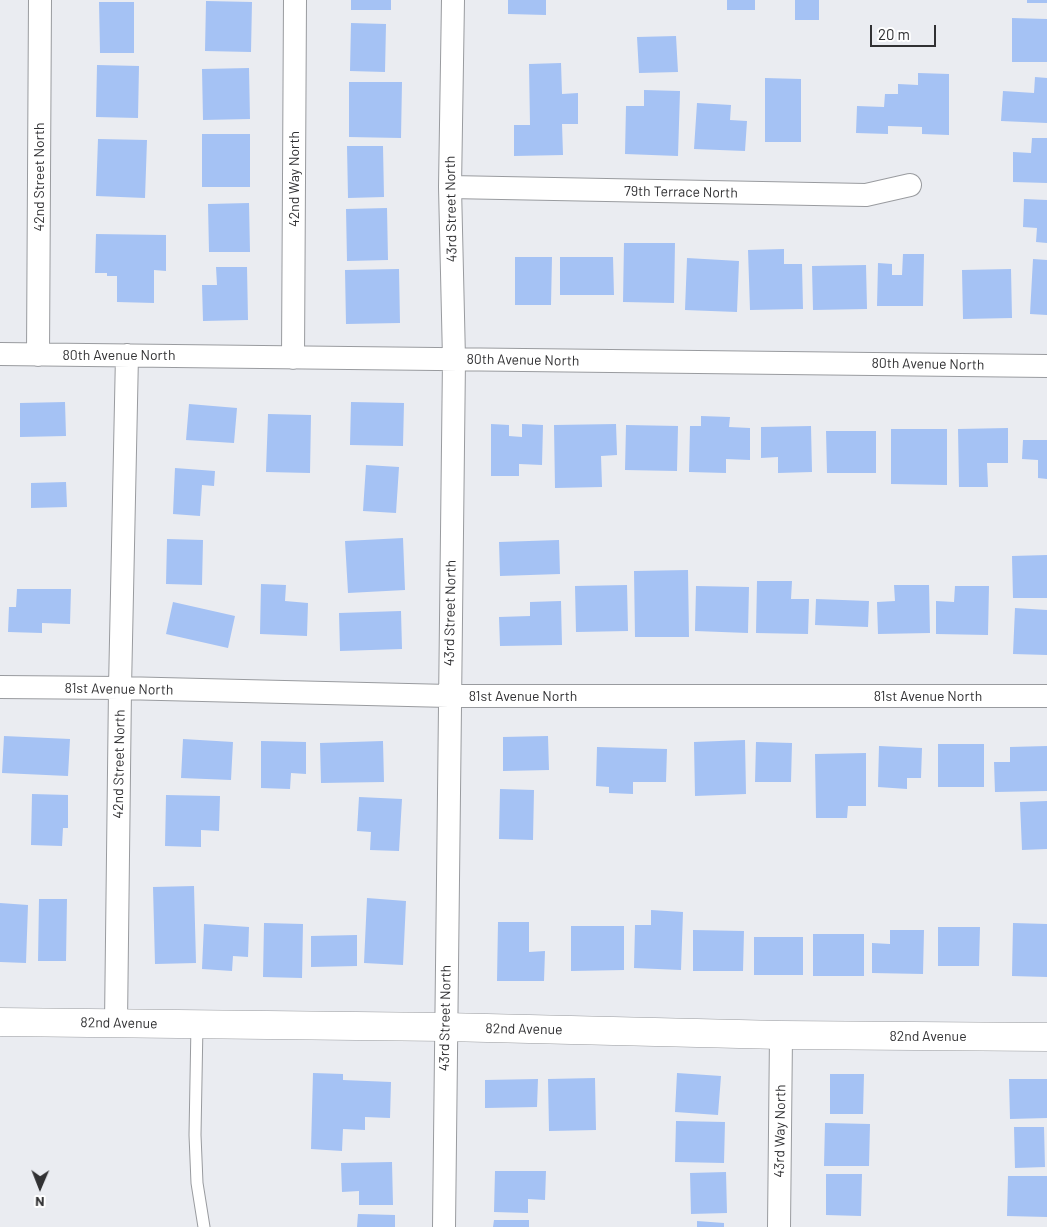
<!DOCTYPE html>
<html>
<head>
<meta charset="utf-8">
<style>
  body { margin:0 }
  #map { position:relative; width:1047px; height:1227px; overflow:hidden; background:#eaecf1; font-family:Barlow,sans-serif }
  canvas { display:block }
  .north { position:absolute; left:15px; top:1162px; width:50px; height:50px; -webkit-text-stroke:4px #fff; paint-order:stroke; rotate:181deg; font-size:14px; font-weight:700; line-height:20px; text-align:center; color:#313133 }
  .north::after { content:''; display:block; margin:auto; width:18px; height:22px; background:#313133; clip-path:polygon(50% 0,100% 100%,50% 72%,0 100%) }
  .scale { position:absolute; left:870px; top:25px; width:66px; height:22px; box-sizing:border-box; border:2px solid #313133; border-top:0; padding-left:6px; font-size:15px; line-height:18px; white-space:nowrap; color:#313133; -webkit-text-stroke:4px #fff; paint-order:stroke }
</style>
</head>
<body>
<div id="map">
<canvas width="1047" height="1227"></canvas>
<div class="north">N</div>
<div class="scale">20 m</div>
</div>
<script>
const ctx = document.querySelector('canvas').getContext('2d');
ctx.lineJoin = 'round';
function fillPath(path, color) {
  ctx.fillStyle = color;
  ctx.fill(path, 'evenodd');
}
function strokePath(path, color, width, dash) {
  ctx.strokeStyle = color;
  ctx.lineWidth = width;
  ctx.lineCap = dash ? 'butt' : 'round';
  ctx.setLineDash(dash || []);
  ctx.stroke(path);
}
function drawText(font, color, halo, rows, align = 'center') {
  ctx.font = font + ' Barlow,sans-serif';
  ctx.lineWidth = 4.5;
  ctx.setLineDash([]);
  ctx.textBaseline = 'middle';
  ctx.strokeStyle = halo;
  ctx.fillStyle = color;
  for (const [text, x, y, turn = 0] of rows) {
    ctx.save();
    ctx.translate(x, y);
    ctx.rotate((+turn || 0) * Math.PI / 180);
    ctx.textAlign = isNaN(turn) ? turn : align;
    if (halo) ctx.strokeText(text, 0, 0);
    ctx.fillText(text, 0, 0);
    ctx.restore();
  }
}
const building = new Path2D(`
  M351,0H391V10H351Z
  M508,0H546V15L508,14Z
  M727,0H755V10H727Z
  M795,0H819V20H795Z
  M1027,0H1047V3H1027Z
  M206,1L252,2L251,52L205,51Z
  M99,2H134V53H100Z
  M1012,18L1047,19V62H1012Z
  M351,23L386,24L385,72L350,71Z
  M676,36L678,72L639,73L637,37Z
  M561,63L562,94L578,93V124H562L563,155L514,156V125H530L529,64Z
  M97,65L139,66L138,118L96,117Z
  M249,68L250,119L203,120L202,69Z
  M918,73L949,74V135L922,134V127L888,126V134L856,133L857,106L884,107L885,94H898V84L918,85Z
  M1035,77L1047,78V123L1001,121L1003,91L1034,93Z
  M765,78L801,79V142H765Z
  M349,82H402L401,138L349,137Z
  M644,90L680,91L678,156L625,154L626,106H644Z
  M697,103L731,105L730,120L747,121L745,151L694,149Z
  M202,134H250V187H202Z
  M1032,138H1047V183L1013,182V152L1031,153Z
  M98,139L147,140L145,198L96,196Z
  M347,146H383L384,197L348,198Z
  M1024,199L1047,200V243L1036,242L1037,228L1023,227Z
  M249,203L250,252H209L208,204Z
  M387,208L388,260L347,261L346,209Z
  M96,234L166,235V271L154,270V303L117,302V276H107V273H95Z
  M624,243H675L674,303L623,302Z
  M784,249V264H802L803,309L750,310L748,250Z
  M903,254H924L923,306H877L878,263L892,264V275H902Z
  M515,257H552L551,305H515Z
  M560,257H613L614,295H560Z
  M687,258L739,261L737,312L685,310Z
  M1033,259L1047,260V315L1030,314Z
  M866,265L867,309L813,310L812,266Z
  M216,267H247L248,320L203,321L202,285H217Z
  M399,269L400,323L346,324L345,270Z
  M1011,269L1012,318L963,319L962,270Z
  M65,402L66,436L20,437V403Z
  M351,402L404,403L403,446L350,445Z
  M189,404L237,408L234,443L186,440Z
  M268,414L311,415L310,473L266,472Z
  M701,416L730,417L729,427L750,428V460L726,459V473L689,472L690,426H701Z
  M491,424L509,425V436L522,437V424L543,425L542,465L519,464V476H491Z
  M616,424L617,455L601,456L602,487L555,488L554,425Z
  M626,425L678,426L677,471L625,470Z
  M811,426L812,472L778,473V457L761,458V427Z
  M1008,428V463H987L988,487H959L958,429Z
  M891,429H947V485L891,484Z
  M826,431H876V473H827Z
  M1023,440H1047V479L1038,478V460L1022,459Z
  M366,465L399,467L396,513L363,511Z
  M175,468L215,471L214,486L202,485L200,516L173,514Z
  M66,482L67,507L31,508V483Z
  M403,538L405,590L348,593L345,541Z
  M167,539L203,540L202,585L166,584Z
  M559,540L560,574L500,576L499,542Z
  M1047,555V598H1013L1012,556Z
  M688,570L689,637H635L634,571Z
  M757,581H792L791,599H809L808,634L756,633Z
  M261,584L286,585L285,601L308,603L307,636L260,634Z
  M627,585L628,631L576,632L575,586Z
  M894,585H929L930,633L878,634L877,602L895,601Z
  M696,586L749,587L748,633L695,631Z
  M955,586H989L988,635L936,634V601L954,602Z
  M17,589H71L70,624L42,623V633L8,632L9,607H16Z
  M816,599L869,601L868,627L815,625Z
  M561,601L562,645L500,646L499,617L530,616V602Z
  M173,602L235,616L228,648L166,634Z
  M1015,608L1047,610V655L1013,654Z
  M401,611L402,649L340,651L339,613Z
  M4,736L70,739L68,776L2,773Z
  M548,736L549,770L503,771V737Z
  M183,739L233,742L231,780L181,778Z
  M745,740L746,794L695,796L694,742Z
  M261,741L306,742V774L291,773L290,789L261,788Z
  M383,741L384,782L321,783L320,743Z
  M756,742L792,743L791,782H755Z
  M938,744H984V787H938Z
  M879,746L922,748L921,778H907V789L878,787Z
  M1047,746V791L995,792L994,762H1010V747Z
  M597,747L667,749L666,782H633V794L609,793V787L596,786Z
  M866,753V806H848L847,818H816L815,754Z
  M500,789L534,790L533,840L499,839Z
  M32,794L68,795V828H63L62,846L31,845Z
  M166,795L220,796L219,831L201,830V847L165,846Z
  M359,797L402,799L399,851L370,850L371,832L357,831Z
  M1047,801V849L1022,850L1020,802Z
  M194,886L196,963L155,964L153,887Z
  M367,898L406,901L403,965L364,963Z
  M39,899H67L66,961H38Z
  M0,903L28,905L26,963L0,962Z
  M651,910L683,912L681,970L634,968L635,925H651Z
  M498,922H529V952L545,951L544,981H497Z
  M264,923L303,924L302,978L263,977Z
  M1013,923L1047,924V977L1012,976Z
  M204,924L249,927L248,957L233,956L232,971L202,969Z
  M571,926H624V970L571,971Z
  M938,927H980L979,966H938Z
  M693,930L744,931L743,971H693Z
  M890,930H924L923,974L872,973V943L890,944Z
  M813,934H864V976H813Z
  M357,935V966L311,967V936Z
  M754,937H803V975H754Z
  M313,1073L343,1074V1080L391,1082L390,1118L365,1117V1130L343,1129L342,1151L311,1149Z
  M677,1073L721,1076L718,1115L675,1112Z
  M830,1074H864L863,1114H830Z
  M595,1078L596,1130L549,1131L548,1079Z
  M538,1079L537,1107L485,1108V1080Z
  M1009,1079H1047V1118L1010,1119Z
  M676,1121L725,1122L724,1163L675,1162Z
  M825,1123L870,1124L869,1166H824Z
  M1014,1127H1044L1045,1167L1015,1168Z
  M392,1162L393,1205H359V1191L342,1192L341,1163Z
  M495,1171H546L545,1200L528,1199V1213L494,1212Z
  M726,1172L727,1213L691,1214L690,1173Z
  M826,1174H862L861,1216L826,1215Z
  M1008,1176H1047V1217L1007,1216Z
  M358,1214L395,1215V1227H357Z
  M494,1220H529V1227H493Z
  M697,1221L724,1223V1227H697Z`);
const lane = new Path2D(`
  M197,1024L195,1135L197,1183L204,1227`);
const street = new Path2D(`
  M450,187L866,195L910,185
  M0,354L1047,366
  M38,355L40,0
  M293,358L295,0
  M0,687L120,688L449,696H1047
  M116,1023L120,688L127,355
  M444,1227L454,359L450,187L453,0
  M779,1227L781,1035`);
const secondary = new Path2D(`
  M0,1022L445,1027L781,1035L1047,1037`);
const streetNames = [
  ["42nd Street North",39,177,-90],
  ["42nd Way North",294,179,-90],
  ["79th Terrace North",681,192,1],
  ["43rd Street North",451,209,-91],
  ["80th Avenue North",119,355],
  ["80th Avenue North",523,360,1],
  ["80th Avenue North",928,364,1],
  ["43rd Street North",450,613,-89],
  ["81st Avenue North",119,689,1],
  ["81st Avenue North",523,696],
  ["81st Avenue North",928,696],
  ["42nd Street North",119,764,-89],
  ["43rd Street North",445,1018,-89],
  ["82nd Avenue",119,1023,1],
  ["82nd Avenue",524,1029,1],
  ["82nd Avenue",928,1036],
  ["43rd Way North",780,1131,-89]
];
fillPath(building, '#a5c2f4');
strokePath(lane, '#999b9f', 13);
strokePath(street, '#999b9f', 24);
strokePath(secondary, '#999b9f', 29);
strokePath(lane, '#fff', 11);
strokePath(street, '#fff', 22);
strokePath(secondary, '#fff', 28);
drawText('14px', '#313133', '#fff', streetNames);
</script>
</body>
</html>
